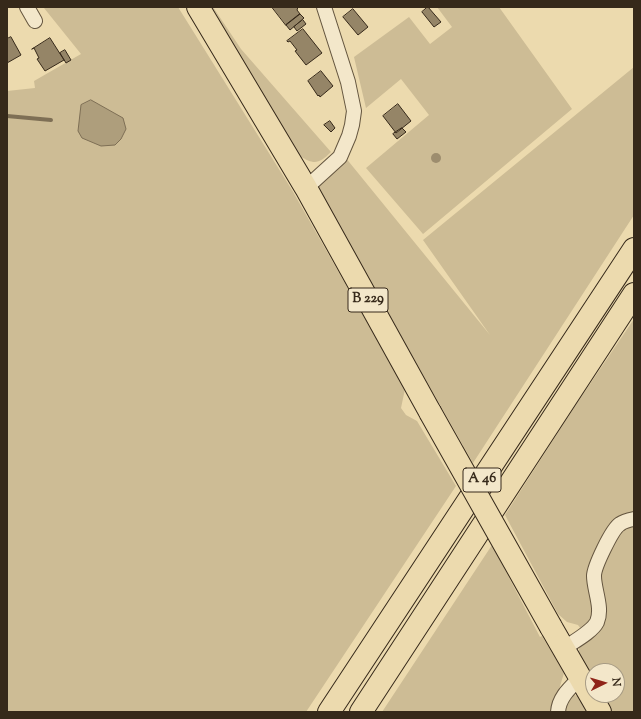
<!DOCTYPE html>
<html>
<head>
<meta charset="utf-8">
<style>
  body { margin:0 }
  #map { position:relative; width:641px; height:719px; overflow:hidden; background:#ecdaae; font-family:"Sorts Mill Goudy",serif }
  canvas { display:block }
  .frame { position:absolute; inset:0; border:8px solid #36291a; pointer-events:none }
  .north { position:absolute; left:585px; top:663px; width:40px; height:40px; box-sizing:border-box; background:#f3e7ca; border:1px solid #a79b84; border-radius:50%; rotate:85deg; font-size:11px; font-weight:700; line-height:16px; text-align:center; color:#36291a }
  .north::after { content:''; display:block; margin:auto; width:14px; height:18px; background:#8f2418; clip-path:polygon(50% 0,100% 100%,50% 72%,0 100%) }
</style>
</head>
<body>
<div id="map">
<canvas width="641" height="719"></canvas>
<div class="frame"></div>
<div class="north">N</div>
</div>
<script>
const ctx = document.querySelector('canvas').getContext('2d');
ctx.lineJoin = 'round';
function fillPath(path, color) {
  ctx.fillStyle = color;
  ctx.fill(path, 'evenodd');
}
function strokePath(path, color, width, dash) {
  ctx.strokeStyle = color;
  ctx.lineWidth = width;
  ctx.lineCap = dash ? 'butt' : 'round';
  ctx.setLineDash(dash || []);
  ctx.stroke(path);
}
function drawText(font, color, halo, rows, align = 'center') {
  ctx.font = font + ' "Sorts Mill Goudy",serif';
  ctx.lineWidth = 3.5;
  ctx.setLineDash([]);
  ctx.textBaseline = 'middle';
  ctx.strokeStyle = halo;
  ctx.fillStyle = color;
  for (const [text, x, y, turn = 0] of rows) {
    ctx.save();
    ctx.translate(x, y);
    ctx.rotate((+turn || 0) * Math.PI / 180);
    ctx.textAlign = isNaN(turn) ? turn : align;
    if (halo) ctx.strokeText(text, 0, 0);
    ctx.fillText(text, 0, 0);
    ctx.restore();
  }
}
const green = new Path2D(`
  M45,7H178L292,190L405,389L401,408L406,415L417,421L456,486L306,712H7V91L35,88L34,81L81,54L44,8Z
  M208,7H213L241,49L331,152C319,164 314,165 300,156Z
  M437,7H499L572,109L423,234L366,168L429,115L401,79L366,108L354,57L409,17L430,44L452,27Z
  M634,67V215L473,463L317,188L345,157L490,335L423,240Z
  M634,319V517L608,529L594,617L588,626L581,629L578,625L567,622L558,614L505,515L575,406Z
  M629,525L634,526V712H611L601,695H617V671H593V682L579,659V648L595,634L599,579L616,535Z
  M492,545L540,637L542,636L564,673L558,693L557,712H382Z
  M574,695L580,696L589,712H564L565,708Z`);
const water = new Path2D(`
  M91,100L123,118L126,129L121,139L115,145L101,146L82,138L78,131L81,105Z`);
const stream = new Path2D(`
  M7,116L51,120`);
const building = new Path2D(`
  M272,7H298L297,10L300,14L286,25Z
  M428,7L441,22L434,27L422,12Z
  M353,9L368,27L358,35L343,17Z
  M300,14L304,18L290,30L286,25Z
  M303,20L306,24L297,31L294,27Z
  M303,29L322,53L306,65L295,51L297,50L290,41L288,42L287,41Z
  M11,37L21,55L7,63V39Z
  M50,38L64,60L45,71L37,59L39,58L34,48L32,49Z
  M65,50L71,60L66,63L60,53Z
  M321,71L333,86L320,97L319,95L318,96L308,81Z
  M398,104L411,121L396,133L383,116Z
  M330,121L335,128L331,132L324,125Z
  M402,128L406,132L397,139L393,134Z`);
const minor = new Path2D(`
  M27,7L35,21
  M306,188L340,157L349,136L352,125L354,111L348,82L324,7
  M563,649C573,642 592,632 597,622C603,608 594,590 594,576C594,567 612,529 620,524C624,521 629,520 634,519
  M558,712C559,697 570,688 580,678`);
const primary = new Path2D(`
  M198,7L306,188L430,412
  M551,627L600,712`);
const motorway = new Path2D(`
  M329,712L634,249
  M361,712L634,294`);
const primaryBridge = new Path2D(`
  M430,412L551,627`);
const trees = [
  [436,158]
];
const shields = [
  [368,300,40],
  [482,480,38]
];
const shieldNames = [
  ["B 229",368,300],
  ["A 46",482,480]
];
fillPath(green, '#cdbc95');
fillPath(water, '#ae9e7c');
strokePath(water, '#7e6f55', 1);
strokePath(stream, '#7e6f55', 4);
fillPath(building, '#958567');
strokePath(building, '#36291a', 1);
strokePath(minor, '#64553f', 16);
strokePath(primary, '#36291a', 24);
strokePath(motorway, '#36291a', 24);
strokePath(minor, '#f3e7ca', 14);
strokePath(primary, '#ecdaae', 22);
strokePath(motorway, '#ecdaae', 22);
strokePath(primaryBridge, '#36291a', 24, []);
strokePath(primaryBridge, '#ecdaae', 22);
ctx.fillStyle = '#9d8d6e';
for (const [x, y] of trees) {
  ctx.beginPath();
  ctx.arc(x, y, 5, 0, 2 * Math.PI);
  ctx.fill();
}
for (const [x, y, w] of shields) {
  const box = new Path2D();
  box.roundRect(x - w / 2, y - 12, w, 24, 3);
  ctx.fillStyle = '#f3e7ca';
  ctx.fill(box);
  strokePath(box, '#36291a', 1);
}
drawText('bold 14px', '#36291a', null, shieldNames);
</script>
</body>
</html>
